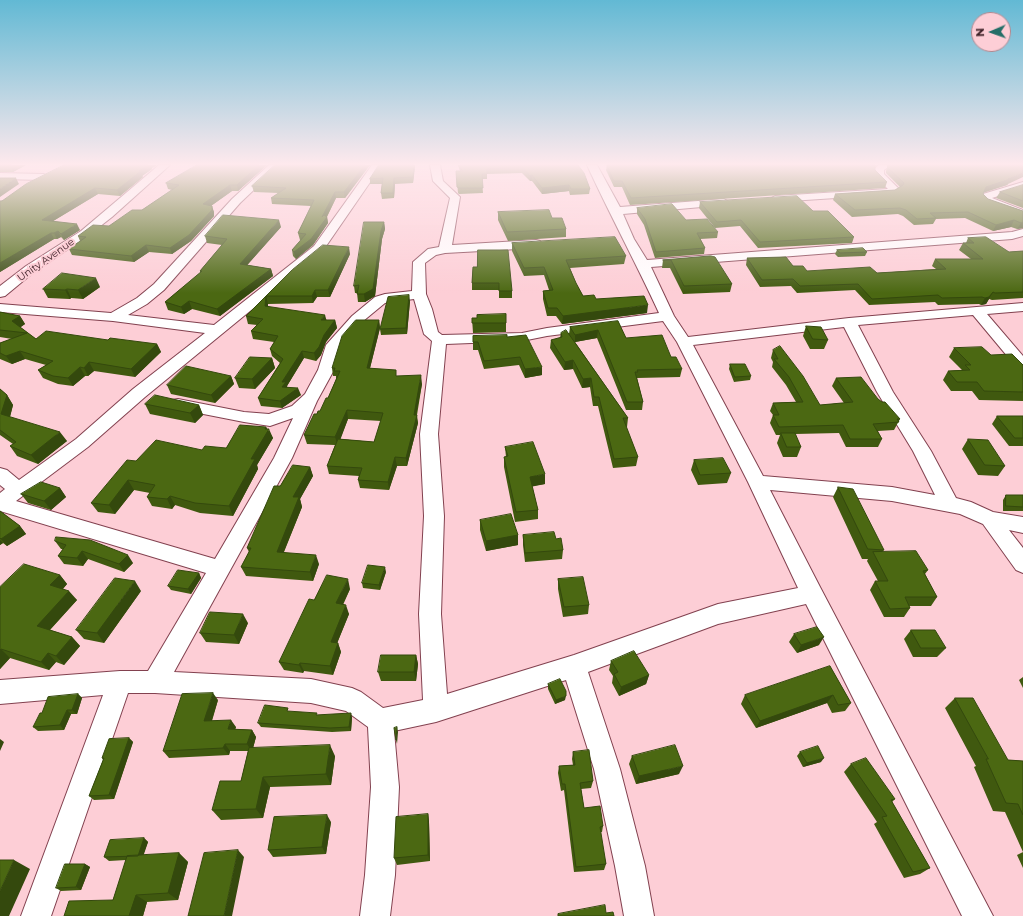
<!DOCTYPE html>
<html>
<head>
<meta charset="utf-8">
<style>
  body { margin:0 }
  #map { position:relative; width:1023px; height:916px; overflow:hidden; background:#fdced6; font-family:Montserrat,sans-serif }
  canvas { display:block }
  .north { position:absolute; left:971px; top:12px; width:40px; height:40px; box-sizing:border-box; background:#fdced6; border:1px solid #b0888f; border-radius:50%; rotate:268deg; font-size:11px; font-weight:700; line-height:16px; text-align:center; color:#3c1f25 }
  .north::after { content:''; display:block; margin:auto; width:14px; height:18px; background:#256e68; clip-path:polygon(50% 0,100% 100%,50% 72%,0 100%) }
</style>
</head>
<body>
<div id="map">
<canvas width="1023" height="916"></canvas>
<div class="north">N</div>
</div>
<script>
const ctx = document.querySelector('canvas').getContext('2d');
ctx.lineJoin = 'round';
function strokePath(path, color, width, dash) {
  ctx.strokeStyle = color;
  ctx.lineWidth = width;
  ctx.lineCap = dash ? 'butt' : 'round';
  ctx.setLineDash(dash || []);
  ctx.stroke(path);
}
function fillPath(path, color) {
  ctx.fillStyle = color;
  ctx.fill(path, 'evenodd');
}
function drawText(font, color, halo, rows, align = 'center') {
  ctx.font = font + ' Montserrat,sans-serif';
  ctx.lineWidth = 4;
  ctx.setLineDash([]);
  ctx.textBaseline = 'middle';
  ctx.strokeStyle = halo;
  ctx.fillStyle = color;
  for (const [text, x, y, turn = 0] of rows) {
    ctx.save();
    ctx.translate(x, y);
    ctx.rotate((+turn || 0) * Math.PI / 180);
    ctx.textAlign = isNaN(turn) ? turn : align;
    if (halo) ctx.strokeText(text, 0, 0);
    ctx.fillText(text, 0, 0);
    ctx.restore();
  }
}
const minor = new Path2D(`
  M159,165H170L112,217L89,235L34,272L5,296L0,297V286L26,266L81,231Z
  M269,165H280L240,203L164,290L147,304L128,315L214,325L314,246L372,165H382L322,252L145,397L88,447L16,501L215,559L274,458L293,418L270,426L244,422L178,409L172,408L170,404L172,400L178,399L244,412L269,414L292,406L305,394L318,370L326,345L352,316L375,297L385,294L412,291L413,262L428,249L439,247L450,198L433,181L430,165H440L443,181L460,197L452,245L536,240L540,241L542,244L540,247L536,248L445,253L436,255L425,263L426,294L432,309L438,332L442,335L522,333L547,328L659,313C636,263 610,215 587,165H597L620,207L724,199L729,202L724,205L623,214L634,239L647,260L1012,232L1023,229V236L1012,239L651,267L674,316L688,337L849,318L1023,303V311L987,314L1023,356V371L1018,369L973,315L858,325L893,392L931,451L956,498L971,502L993,512L1023,517V533L1009,530L1023,548V573L1016,570L983,524L960,514L892,501L770,490L820,587L993,916H962L806,604L718,624L588,672L620,769L645,866L654,916H624L615,866L594,769L566,680L436,722L394,731L399,787L395,875L390,916H360L365,875L371,787L368,727L346,711L311,703L155,693H128L51,916H21L103,695L0,704V680L120,671H148L206,573L0,511V493L5,489L0,485V468L7,470L19,480L76,439L133,389L205,333L113,321L0,312V304L111,313L137,298L154,284L232,199ZM414,299L424,334L432,341L420,434L424,516L419,614L423,700L383,708L361,692L352,688L311,679L174,672L292,458L317,401L334,370L340,346L362,322L385,303ZM663,321L677,342L748,482L798,588L718,604L574,655L447,694L441,614L444,516L438,434L446,344L522,341L547,336ZM844,327L877,392L913,451L935,495L892,487L763,476L693,345Z
  M879,165H891L884,170V174L900,190L896,194L775,202L770,199L775,196L888,189L874,175V169Z
  M0,173L44,174L49,177L44,180L0,179Z
  M1023,182V188L992,198L1023,210V217L985,204L981,199L983,194Z`);
const wall = new Path2D(`
  M0,165H26L13,172H0Z
  M267,165L238,191H232L211,206L214,212V216L191,241L172,254L149,252L134,262L72,255L69,249L80,241L78,236L109,226L142,210L172,190L168,189L166,183L191,169Z
  M370,165L345,198H336L327,217L328,223L313,245L296,259L293,256L292,250L301,240H300L298,233L311,206L272,204L271,198L279,193L254,192L252,186Z
  M379,165H415L413,183L395,184L394,198L382,199L381,193L382,184H370V179Z
  M458,165H578L590,189L589,194L570,195L569,191L542,194L532,181H530L522,173L487,174V179H482L483,193L459,194L458,193L456,171H460Z
  M607,165H877L875,167V170L887,182L885,188L630,205L622,187H614L606,170Z
  M888,165L1008,184L1007,185L983,192V194L988,199L1023,211V228L1017,229L1011,227L993,231L965,218L936,219L933,224L914,225L903,216L898,214L852,217L833,200L835,194L895,190L900,187L886,173V171Z
  M152,168V169L142,176L143,177L120,196L98,194L53,221L80,230L64,240L61,237L57,239H54L0,272V201Z
  M1023,185V208L996,198L1000,192Z
  M700,202L854,237L852,243L758,248L740,226L715,228L699,208Z
  M637,208L686,220L718,232L717,238L700,239L705,248L704,254L655,258L644,225L637,214Z
  M498,212L552,218L566,229V237L508,241L498,220Z
  M384,222L385,229L382,239L375,296L365,302H358L357,293H355L354,286Z
  M281,227L247,265L271,269L273,276L220,316L192,309L184,314L168,310L165,302L200,273V271L222,245L207,243L205,236Z
  M968,238L1009,252L1023,251V298L992,300L989,299L986,304L981,305L979,304L938,305L935,302L869,305L855,290L797,293L791,286L760,287L746,265L747,258L793,266L807,271L877,273L936,269L932,266L935,259H971L959,250L963,243H966Z
  M512,243L626,256L624,264L570,268L576,283L583,296L596,299L647,313L562,324L556,316H547L543,299V291L549,290L544,275L524,276L512,251Z
  M837,250L867,252L865,256L838,257L835,254Z
  M350,254L330,297H317L313,303L268,304V307L327,320H335L337,328L326,342L321,355L316,361L304,358L287,386V387L301,395L282,408L261,406L258,398L280,363L272,356L270,349L274,342L253,339L251,331L257,325L248,324L246,316L292,270Z
  M711,256L732,284L730,292L683,294L670,268H662L663,260Z
  M473,267L512,291V298H499V290H472V283Z
  M100,287L83,299L71,298L70,299L48,298L43,289Z
  M410,301L407,334L381,335L380,329Z
  M0,312L20,316L25,324L20,327L36,339L108,340L157,344L161,352L135,377L94,371L88,376H85L73,386L58,384L43,378L38,370L46,365L25,359L12,364L0,359V343L12,339L0,337Z
  M472,318L506,323V332L473,333Z
  M379,320L380,328L370,368L422,384L417,415L418,423L407,466H397L389,490L360,488L358,480L359,476L329,474L327,466L335,445L307,444L304,435L317,414L320,411L328,398L336,379V376H333L332,368ZM348,419L381,421L374,442L340,439Z
  M618,321L626,338L671,357L682,369L680,377L637,378L643,402L642,410H626L597,338L575,342L628,418L627,427H626L638,457L636,466L613,468L598,406H593L590,387L582,388L573,369L564,370L550,348L551,340L560,338L561,333L569,334L570,327Z
  M806,326L828,340L824,349H810L803,336Z
  M473,336L507,337L542,375L525,378L519,365L484,369L478,350H473Z
  M954,348L991,355L1023,365V401L979,400L972,391H951L943,380L948,371L962,370L949,357Z
  M773,350L820,405L844,403L832,386L836,378L878,399L900,419L894,430L878,431L882,439L878,447H846L839,433L795,434L801,447L797,457H783L777,443L780,435H776L770,423L773,415L770,411L773,403L796,402L786,385L772,367L773,362L771,358Z
  M272,358L275,368L255,389L239,388L235,378Z
  M730,364L751,376L750,380L734,382L729,369Z
  M231,376L234,384L215,403L171,394L167,385Z
  M0,389L7,395L13,405L10,417L67,441L38,464L17,456L10,446L13,444L0,435Z
  M145,404L199,405L203,415L195,423L150,414Z
  M997,416H1023V446H1009L992,424Z
  M266,427L273,438L257,465L258,469L233,516L200,513L175,505L172,509L152,506L147,497L150,493L134,490L115,514L98,512L91,503L136,461L202,450L226,448Z
  M968,439L1005,466L998,476L978,475L962,449Z
  M505,447L545,484L532,486L538,510V519L515,522L504,467V457H506Z
  M694,460L731,473L727,483L698,485L691,470Z
  M310,467L313,476L300,499L302,507L284,552L319,564L313,581L246,576L241,567L249,552L247,548L280,486Z
  M838,487L884,550L882,552L928,570L925,574L937,597L931,606H909L910,608L904,617H884L870,590L875,581H878L867,561L868,559H862L833,497Z
  M60,488L66,497L51,510L28,503L21,494Z
  M1006,495H1023V511H1003V500Z
  M0,511L20,526L26,534L7,546L3,543L0,545Z
  M480,520L518,535V545L486,551L480,530Z
  M523,535L563,550L562,559L525,562L523,545Z
  M55,541L133,563L124,572L88,559L83,566L64,564L58,556L63,549H61Z
  M386,572L380,590L363,588L362,583Z
  M199,573L201,578L191,594L171,590L168,586Z
  M60,575L67,584L63,589L77,600L50,630L72,637L80,646L64,665L56,662L49,670L10,658L0,669V587Z
  M558,579L589,605L588,614L563,617L558,589Z
  M350,589L343,605L349,614L337,643H338L341,652L333,675L304,671L303,673L284,670L279,662L314,600Z
  M141,591L104,643L84,639L76,630Z
  M248,623L239,644L206,642L200,633Z
  M911,630L946,648L937,657H913L904,639Z
  M794,634L819,645L797,653L789,642Z
  M416,655L418,664L416,681H381L378,672Z
  M611,661L649,675L646,684L619,696L612,683L613,676L609,670Z
  M830,666L851,703L845,711L832,713L827,703L756,728L741,704L745,695Z
  M1023,677V688L1019,680Z
  M548,684L565,700L555,704L548,689Z
  M78,694L82,698L77,714H71L64,730L38,731L33,727L42,713Z
  M955,698L1008,760L1023,761V868L1017,855L1023,852L1005,812L993,811L974,767L976,766L945,708Z
  M218,700L212,721L236,727L235,729L252,730L256,737L253,748L335,756L331,785L270,787L263,818L221,820L212,810L241,781L248,751H230L229,755L169,758L163,751Z
  M290,712L318,715L352,717L351,731L332,732L261,727L258,723Z
  M129,738L133,742L114,799L94,800L89,796L103,760L102,758Z
  M573,752L593,781L591,788L581,789L584,808L603,826L602,832H600L606,864L604,870L574,872L564,790L561,791L558,773L559,766L573,765L572,759Z
  M800,752L821,762L803,767L797,756Z
  M632,756L679,774L636,784L629,764Z
  M851,764L895,799L892,802L930,868L920,874L904,878L874,824L877,822L844,772Z
  M428,814L429,822L430,861L397,865L394,858Z
  M331,822L326,854L273,857L268,850Z
  M144,838L148,842L143,855L179,853L188,862L178,900L147,902L143,916H64L113,900L126,860L109,861L104,857Z
  M85,864L90,867L81,890L61,891L56,888Z`);
const shadedWall = new Path2D(`
  M12,165H26L13,172L10,166Z
  M148,165H157L152,168V169L142,176L143,177L120,196L117,190L139,171Z
  M259,165H267L238,191L237,185Z
  M365,165H370L345,198L344,192Z
  M414,165H415V167L413,183V177Z
  M1023,173V177L1008,184L1007,185L983,193L986,187Z
  M532,175V181H530V176Z
  M16,178L19,184L0,197V189Z
  M394,178L395,184L394,198L393,193Z
  M230,185L232,191L205,210L203,204Z
  M569,185V191L542,194V188Z
  M95,188L98,194L45,226L42,220Z
  M335,192L336,198L325,220L327,217L328,223L313,245L296,259L294,252L322,217Z
  M212,206L214,212V216L191,241L172,254L170,248Z
  M279,220L281,227L242,271L240,264Z
  M1014,220L1011,227L993,231L996,225Z
  M384,222L385,229L382,239L375,296L365,302L364,294L381,231Z
  M1023,222V228L1017,229L1021,223Z
  M77,224L80,230L64,240L61,234Z
  M58,231L61,237L57,239L54,233Z
  M51,233L54,239L0,272V263Z
  M146,245L149,252L134,262L131,256Z
  M349,247L350,254L330,297L328,290Z
  M271,269L273,276L220,316L217,309Z
  M96,278L100,287L83,299L78,290Z
  M67,289L71,298L70,299L65,290Z
  M315,290L317,297L313,303L312,296Z
  M993,292L986,304L981,305L985,298Z
  M409,295L410,301L407,334L406,328Z
  M266,296L268,304V313L265,306Z
  M189,301L192,309L184,314L181,307Z
  M648,305L647,313L562,324L563,316Z
  M325,315L327,322L321,320Z
  M20,316L25,324L17,330L12,321Z
  M335,320L337,328L326,342L321,355L316,361L314,353L324,335Z
  M379,320L380,328L368,376L367,368Z
  M598,330L597,338L575,342V335Z
  M157,344L161,352L135,377L131,369Z
  M20,351L25,359L12,364L6,356Z
  M302,351L304,358L287,386L288,390L282,387V382Z
  M272,358L275,368L255,389L252,379Z
  M573,360V369L564,370L565,362Z
  M89,362L94,371L88,376L84,368Z
  M80,367L85,376L73,386L68,378Z
  M542,367V375L525,378V369Z
  M421,375L422,384L416,415L418,423L407,466L406,458Z
  M231,376L234,384L215,403L211,395Z
  M591,378L590,387L582,388L583,379Z
  M298,388L301,395L282,408L280,401Z
  M7,395L13,405L8,424L1,414Z
  M199,405L203,415L195,423L190,413Z
  M347,410L348,419L338,446L335,437Z
  M266,427L268,432L269,429L273,438L257,465L258,469L233,516L229,506Z
  M60,432L67,441L38,464L31,455Z
  M395,457L397,466L389,490L388,482Z
  M310,467L313,476L300,499L302,507L280,561L277,552L293,497Z
  M545,474V484L530,487V477Z
  M128,480L134,490L115,514L109,505Z
  M60,488L66,497L51,510L44,501Z
  M170,496L175,505L172,509L167,499Z
  M20,526L26,534L7,546L1,539Z
  M518,535V545L486,551V541Z
  M0,540L3,543L0,545Z
  M82,551L88,559L83,566L77,558Z
  M128,555L133,563L124,572L119,564Z
  M316,555L319,564L313,581L310,572Z
  M385,567L386,572L380,590L379,585Z
  M199,573L201,578L191,594L188,589Z
  M60,575L67,584L58,594L50,585Z
  M348,579L350,589L339,612L336,603Z
  M135,581L141,591L104,643L97,633Z
  M69,591L77,600L45,635L37,626Z
  M346,605L349,614L334,651L331,642Z
  M243,614L248,623L239,644L234,635Z
  M72,637L80,646L64,665L56,656Z
  M824,637L819,645L797,653L801,645Z
  M338,643L341,652L333,675L330,666Z
  M1,649L10,658L0,669V650Z
  M48,653L56,662L49,670L41,662Z
  M416,655L418,664L416,681L414,672Z
  M300,663L304,671L303,673L299,665Z
  M649,675L646,684L619,696L621,687Z
  M213,693L218,700L209,729L204,721Z
  M78,694L82,698L77,714L72,710Z
  M833,695L827,703L756,728L760,721Z
  M566,696L565,700L555,704L556,700Z
  M67,710L71,714L64,730L60,725Z
  M351,713L352,717L351,731L349,727Z
  M231,720L236,727L233,737L228,729Z
  M397,727L398,732L397,744L396,740Z
  M252,730L256,737L252,752L247,744Z
  M129,738L133,742L114,799L109,795Z
  M0,739L4,742L0,751Z
  M225,744L230,751L229,755L223,748Z
  M330,745L335,756L331,785L326,774Z
  M824,758L821,762L803,767L807,763Z
  M683,766L679,774L636,784L639,776Z
  M263,777L270,787L263,818L256,809Z
  M428,814L429,822L430,861L428,855Z
  M327,815L331,822L326,854L322,847Z
  M144,838L148,842L142,860L138,856Z
  M238,850L244,857L232,916H224Z
  M179,853L188,862L178,900L168,893Z
  M14,860L30,869L9,916H0V891Z
  M85,864L90,867L81,890L76,887Z
  M136,895L147,902L143,916H129Z`);
const building = new Path2D(`
  M0,165H12L10,166H0Z
  M64,165H148L139,171H141L117,190L95,188L42,220L77,224L61,234L58,231L54,233H51L0,263V201H2L26,184Z
  M197,165H259L237,185H230L203,204L212,206V210L189,235L170,248L146,245L131,256L69,249L86,237L78,236L93,225L109,226L132,210H142L179,185L166,183Z
  M275,165H365L344,192H335L322,217L324,215L327,217L311,239L294,252L292,250L306,234L298,233L314,200L271,198L286,188L252,186Z
  M379,165H414L413,177L394,178L393,193H381L383,178L370,179Z
  M460,165H578L584,173L590,189H571L569,185L542,188L532,175L530,176L522,167L487,169V174H482L483,188H459L457,187L456,171H462Z
  M607,165H875V170L887,182L631,198L622,181H614Z
  M888,165H1023V173L1008,179H1010L986,187L983,194L988,199L1023,211V222L1021,223L1014,220L996,225L968,212L930,213L936,218L917,219L906,210L900,208L855,210L835,194L895,190L903,185L904,183L888,168Z
  M0,178H16L0,189Z
  M1023,185V201L1000,192Z
  M797,196L813,211H828L854,237L760,242L741,220L717,222L700,202Z
  M672,204L686,220L707,219L718,232L697,233L705,248L656,252L645,219L637,208Z
  M549,210L552,218H562L566,229L507,232L498,212Z
  M223,215L279,220L240,264L271,269L217,309L189,301L181,307L165,302L202,271H200L227,239L205,236Z
  M364,222H384L381,231L373,289L364,294H357L359,285L354,286Z
  M615,237L626,256L566,260L576,283L583,296L594,295L596,299L644,296L648,305L563,316L557,308H548L543,291L553,290L544,267L524,268L512,243Z
  M986,237L1009,252L1023,251V292L995,293L993,292L989,297L985,298L982,297L942,298L938,295L872,299L858,284L800,286L793,279L762,280L747,258L786,257L793,266H803L807,271L870,267L877,273L946,269L935,259H983L963,243H974L968,238Z
  M323,245L349,247L328,290H315L312,296H266L265,306L325,315L321,320H335L324,335L319,347L314,353L302,351L282,382H286L282,387L298,388L280,401L258,398L283,359L270,349L278,336L251,331L263,319L246,316L292,270Z
  M863,248L867,252L840,253L837,250Z
  M478,250H508L512,291H499V283H472L473,267H477Z
  M711,256L715,257L732,284L684,286L671,260H663Z
  M62,273L96,278L78,290L67,289L65,290L43,289Z
  M409,295L406,328L380,329L388,297Z
  M0,312L20,316L12,321L36,339L46,331L108,340L110,338L157,344L131,369L89,362L84,368L80,367L68,378L53,376L38,370L53,361L20,351L6,356L0,353V343L27,333L0,330Z
  M506,314V323H472V318H477V315Z
  M356,320H379L367,368L396,370V376L421,375L414,415H417L406,458L395,457L388,482L358,480L362,468L327,466L338,439L374,442L383,413L347,410L335,437L304,435L314,414H317L318,411H320L326,398H328L340,371H334L335,368H332L342,336Z
  M618,321L626,338L662,335L671,357H676L682,369L637,370L638,372H635L643,402H627L598,330L575,335L570,327Z
  M806,326L821,327L828,340L813,339Z
  M566,330L628,418H623L638,457L614,459L599,397H594L591,378L583,379L573,360L565,362L551,340L562,337L561,333Z
  M507,335V337L526,335L542,367L525,369L520,357L484,361L478,342H473V336Z
  M780,346L803,376L820,405L853,402L836,378L861,377L878,399L882,402H885L900,419H897L899,422L873,424L882,439H850L843,425L779,427L773,415H779L773,403L803,402L789,377L774,359H778L773,350Z
  M982,347L991,355L1012,354L1023,365V392L984,391L977,382H957L948,371L970,370L965,365H971L954,348Z
  M250,357L272,358L252,379L235,378Z
  M730,364H745L751,376L735,377Z
  M186,366L231,376L211,395L167,385Z
  M0,389L7,395L1,414L60,432L31,455L10,446L16,442L0,430Z
  M155,395L199,405L190,413L145,404Z
  M997,416H1023V438H1015Z
  M240,425L266,427L265,429H269L251,459H255L229,506L195,503L170,496L167,499L147,497L155,485L128,480L109,505L91,503L127,460L136,461L156,440L202,450L205,446L226,448Z
  M781,433H795L801,447H787Z
  M968,439L988,440L1005,466L985,465Z
  M533,442L545,474L530,477L538,510L516,512L504,457L508,456L505,447Z
  M723,458L731,473L700,475L694,460Z
  M293,465L310,467L293,497H299L277,552L316,555L310,572L241,567L251,548H247L274,486H280Z
  M41,482L60,488L44,501L21,494Z
  M838,487L853,489L884,550L868,549Z
  M1006,495H1023V507L1006,506Z
  M0,511L20,526L1,539L0,538Z
  M511,514L518,535L486,541L480,520Z
  M554,532L556,539L561,538L563,550L525,553L523,535Z
  M56,537L90,540L128,555L119,564L82,551L77,558L58,556L66,545L55,541Z
  M916,551L928,570L923,571L937,597H905L910,608L890,609L875,581H888L873,552Z
  M24,564L60,575L50,585L69,591L37,626L72,637L56,656L48,653L41,662L1,649L0,650V587Z
  M368,565L385,567L379,585L362,583Z
  M178,570L199,573L188,589L168,586Z
  M327,575L348,579L336,603L346,605L331,642L338,643L330,666L300,663L299,665L279,662L309,599L314,600Z
  M583,577L589,605L564,607L558,579Z
  M115,578L135,581L97,633L76,630Z
  M210,612L243,614L234,635L200,633Z
  M817,627L824,637L801,645L794,634Z
  M911,630H935L946,648H921Z
  M634,651L649,675L621,687L614,674L618,672L611,661Z
  M381,655H416L414,672H378Z
  M830,666L851,703L838,705L833,695L760,721L745,695Z
  M560,679L566,691V696L556,700L548,684Z
  M213,693L204,721L231,720L228,729L252,730L247,744H225L223,748L163,751L182,694Z
  M78,694L72,710H67L60,725L33,727L40,713H42L48,697Z
  M955,698H973L1008,760L1023,761V815L1018,804L1006,803L986,759H988Z
  M265,705L288,708L287,711L317,713L316,715L351,713L349,727L330,728L258,723Z
  M397,727L396,740L394,728Z
  M129,738L109,795L89,796L104,758H102L109,739Z
  M330,745L326,774L263,777L256,809L212,810L220,781H241L249,748Z
  M675,745L683,766L639,776L632,756Z
  M818,746L824,758L807,763L800,752Z
  M589,750L593,781L580,783L584,808L600,806L603,826L600,827L606,864L576,867L565,784H562L559,766L575,765L573,752Z
  M866,758L895,799L891,800L930,868L913,872L882,817L887,816L851,764Z
  M428,814V855L394,858L396,817Z
  M327,815L322,847L268,850L274,817Z
  M144,838L138,856L104,857L110,840Z
  M238,850L224,916H188L204,853Z
  M179,853L168,893L136,895L129,916H64L69,901L113,900L127,856Z
  M0,860H14L0,891Z
  M65,864H85L76,887L56,888Z
  M605,905L606,913L613,912L614,916H558V914Z`);
const farStreetnames = [
  ["Unity Avenue",46,260,-35]
];
strokePath(minor, '#82414f', 2);
fillPath(minor, '#fff');
fillPath(wall, '#40590f');
fillPath(shadedWall, '#34490d');
fillPath(building, '#4b6812');
strokePath(building, '#34490d', 1);
const sky = ctx.createLinearGradient(0, 0, 0, 293);
sky.addColorStop(0, '#62b9d4');
sky.addColorStop(0.56, '#fee9ed');
sky.addColorStop(1, '#fee9ed00');
ctx.fillStyle = sky;
ctx.fillRect(0, 0, 1023, 293);
drawText('10px', '#3c1f25', '#fdced6', farStreetnames);
</script>
</body>
</html>
